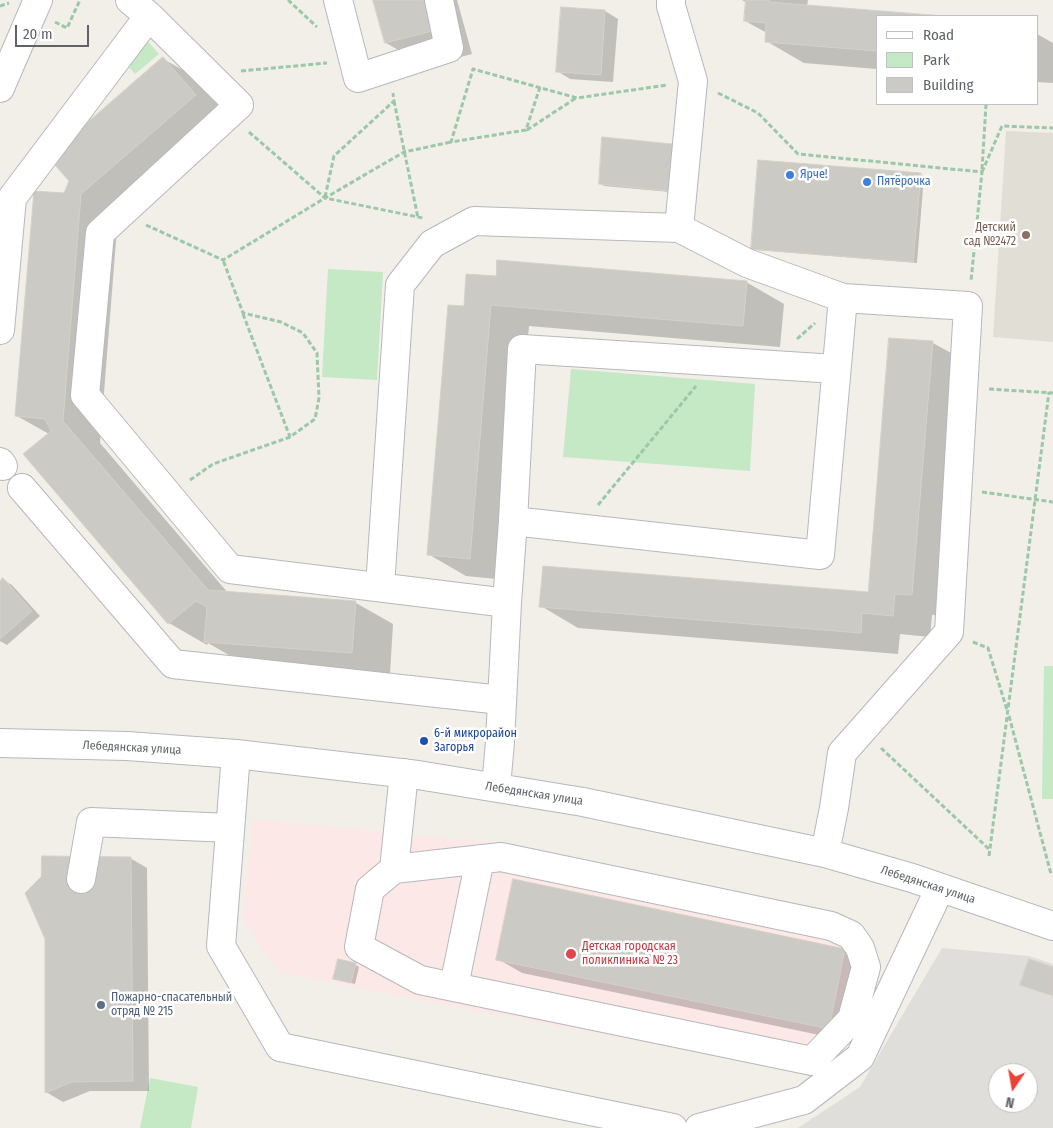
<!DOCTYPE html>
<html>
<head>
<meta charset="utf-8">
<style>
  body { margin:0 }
  #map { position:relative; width:1053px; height:1128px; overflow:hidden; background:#f1efe8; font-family:"Fira Sans Condensed",sans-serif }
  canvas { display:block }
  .legend { position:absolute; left:876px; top:15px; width:162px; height:90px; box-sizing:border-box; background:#fff; border:1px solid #bfc1c3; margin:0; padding:6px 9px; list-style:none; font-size:15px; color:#5f6368 }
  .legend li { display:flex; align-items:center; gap:10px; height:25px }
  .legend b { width:25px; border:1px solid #bfc1c3 }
  .north { position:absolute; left:988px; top:1063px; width:50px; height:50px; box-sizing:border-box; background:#fff; border:1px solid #bfc1c3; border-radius:50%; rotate:192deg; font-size:14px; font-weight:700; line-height:20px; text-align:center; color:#5f6368 }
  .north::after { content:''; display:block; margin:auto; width:18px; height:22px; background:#ea4335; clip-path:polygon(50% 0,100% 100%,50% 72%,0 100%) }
  .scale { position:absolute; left:15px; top:25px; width:74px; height:22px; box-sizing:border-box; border:2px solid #5f6368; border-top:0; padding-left:6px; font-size:15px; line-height:18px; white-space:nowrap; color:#5f6368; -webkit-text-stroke:4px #fff; paint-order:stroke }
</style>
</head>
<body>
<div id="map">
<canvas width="1053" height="1128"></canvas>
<ul class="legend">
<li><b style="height:6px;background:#fff"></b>Road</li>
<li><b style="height:14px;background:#c5e8c5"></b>Park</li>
<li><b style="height:14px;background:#cccac5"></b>Building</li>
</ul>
<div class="north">N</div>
<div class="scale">20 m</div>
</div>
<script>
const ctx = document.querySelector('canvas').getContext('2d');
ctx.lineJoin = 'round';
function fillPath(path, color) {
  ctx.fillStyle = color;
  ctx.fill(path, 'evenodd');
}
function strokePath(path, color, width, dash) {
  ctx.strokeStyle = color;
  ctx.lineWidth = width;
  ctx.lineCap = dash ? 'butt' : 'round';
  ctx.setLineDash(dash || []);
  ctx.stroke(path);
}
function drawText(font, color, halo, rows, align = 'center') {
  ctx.font = font + ' "Fira Sans Condensed",sans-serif';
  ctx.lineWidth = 5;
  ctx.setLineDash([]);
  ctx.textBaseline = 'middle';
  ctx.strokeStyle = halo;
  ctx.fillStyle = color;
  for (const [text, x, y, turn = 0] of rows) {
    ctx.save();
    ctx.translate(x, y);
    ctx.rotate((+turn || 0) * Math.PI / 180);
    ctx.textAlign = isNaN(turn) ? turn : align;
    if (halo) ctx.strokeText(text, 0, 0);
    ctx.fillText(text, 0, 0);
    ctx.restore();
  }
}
const industrial = new Path2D(`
  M942,948L1029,956L1053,964V1128H798L860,1087ZM998,1073H1028V1103H998Z`);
const education = new Path2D(`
  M1006,131L1053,133V342L993,337Z`);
const medical = new Path2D(`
  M252,819L500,843L838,912L859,924L872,941L878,964L862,1022L811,1075L282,973L258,944L244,921Z`);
const green = new Path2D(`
  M143,36L159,54L135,74L119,56Z
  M328,269L383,272L377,380L322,377Z
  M571,369L755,384L750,471L563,457Z
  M1044,666H1053V799H1042Z
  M150,1078L198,1087L191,1128H140Z`);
const shadow = new Path2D(`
  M374,0H457L472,54L427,66L386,43Z
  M742,0H808L807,6L929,16H877V69L804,63L766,41L767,33L745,21L747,3Z
  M562,8L605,11L618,19L613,82L570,79L557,71Z
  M1037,34L1053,43V83L1037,82Z
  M163,59L201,80L233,118L118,216L100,443L228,593L356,603L393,624L390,674L243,663L208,643L207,645L169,623L25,454L49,434L17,416L65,195Z
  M682,146L681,193L604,186L600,183Z
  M920,174L924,176L917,263L756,250L753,248Z
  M497,278L746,282L784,304L780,347L529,326L507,580L466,576L428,554Z
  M890,339L933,343L971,364L950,616L932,615L930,637L900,634L898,654L578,628L541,606L869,594Z
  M3,580L12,585L40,616L7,645L0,641V582Z
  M130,858L147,868L149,1091H90L63,1102L46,1092Z
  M845,950L869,964L853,1042L522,973L498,959Z
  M356,965L359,967L355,984L339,980Z`);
const building = new Path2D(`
  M373,0H423L432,31L385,43Z
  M746,0H769V2L944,16H877V51L765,42L766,23L744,21Z
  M561,7L605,10L601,75L556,72Z
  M163,57L196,95L81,194L63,421L208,590L356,601L352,653L204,642L207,607L196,601L168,624L23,454L51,431L45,419L15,416L34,191L64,193L69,181L48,157Z
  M602,137L682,145L678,192L599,184Z
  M758,160L921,173L913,262L751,249Z
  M497,260L747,281L743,326L491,305L470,559L427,555L448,305L464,306L466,274L496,276Z
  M889,338L933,341L912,595L895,594L893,616L862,613L861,633L539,607L543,566L868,592Z
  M3,578L32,611L0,639V581Z
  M42,856L131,857L133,1081L72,1082L45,1093V939L25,893L41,877Z
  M513,879L845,949L829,1029L496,960Z
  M338,959L356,963L351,983L333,979Z
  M1029,959L1053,967V996L1020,985Z`);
const path = new Path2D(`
  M288,0L317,27
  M0,6L9,3
  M55,22L67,28L80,0
  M241,71L327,63
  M540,87L526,130L451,142L473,69L577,98L667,85
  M718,93L758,113L798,154L982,172L971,281
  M394,101L418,218
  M527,130L576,98
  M249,132L325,198L423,218
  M982,169L986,105
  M982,172L1002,126L1053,128
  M325,197L334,156L394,101L393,93
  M146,225L223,260L325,198L404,152L451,142
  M243,314L290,437
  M797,339L815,323
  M989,389L1053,393
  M190,480L213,464L290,437L315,419L319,398L317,353L303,333L281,322L243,313L223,260
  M982,492L1053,502
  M598,505L696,386
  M973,642L988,648L1007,710
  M1009,716L1051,874
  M881,748L990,850
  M989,856L1049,392`);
const minor = new Path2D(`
  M130,0L149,16L239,105L100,233L85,395L230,569L507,603L500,742L496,787
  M338,0L358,78L449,48L439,0
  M671,0V6L693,81L679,228L747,263L843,298
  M0,88L38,0
  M0,330L12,198L149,16
  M0,462L3,466
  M22,488L173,664L501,700
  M513,521L522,349L836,369
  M380,587L400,285L432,244L474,221L679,228
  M507,603L513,521L820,555L843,298L968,306L949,632L842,753L834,808L825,853
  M0,743L127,746L236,754L418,775L583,802L825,853L912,878L1053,926
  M236,754L221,946L280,1047L673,1128
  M394,869L501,857L831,926L851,935L860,948L866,967L852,1019L812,1061L420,980L359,947L370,889L394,869L404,773
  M81,879L91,822L230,828
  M454,986L480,859
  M699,1128L804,1100L860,1057L940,888`);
const markers = [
  [790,175,5,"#3f7fe0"],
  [867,182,5,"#3f7fe0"],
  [1026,235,5,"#8d6e63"],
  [424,741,5,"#1a4fb4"],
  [571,954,6,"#e0444e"],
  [101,1005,5,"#5c6f8a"]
];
const shopNames = [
  ["Ярче!",800,175],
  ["Пятёрочка",877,182]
];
const educationNames = [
  ["Детский",1016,228],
  ["сад №2472",1016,242]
];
const transitNames = [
  ["6-й микрорайон",434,734],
  ["Загорья",434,748]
];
const streetNames = [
  ["Лебедянская улица",132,748,3],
  ["Лебедянская улица",534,794,9],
  ["Лебедянская улица",928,885,18]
];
const healthNames = [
  ["Детская городская",582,947],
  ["поликлиника № 23",582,961]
];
const serviceNames = [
  ["Пожарно-спасательный",111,998],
  ["отряд № 215",111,1012]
];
fillPath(industrial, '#e0deda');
fillPath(education, '#e1ded6');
fillPath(medical, '#fce8e6');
fillPath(green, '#c5e8c5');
fillPath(shadow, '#0003');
fillPath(building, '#cccac5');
strokePath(building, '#d6d1c6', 1);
strokePath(minor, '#b5b8bc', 30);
strokePath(path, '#9cc7a9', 3, [5, 2.5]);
strokePath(minor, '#fff', 28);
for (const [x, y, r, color] of markers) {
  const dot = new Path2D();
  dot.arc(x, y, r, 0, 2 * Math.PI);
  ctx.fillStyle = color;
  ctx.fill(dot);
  strokePath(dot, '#fff', 2);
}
drawText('12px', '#366cbe', '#fff', shopNames, 'left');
drawText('12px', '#785e54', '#fff', educationNames, 'right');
drawText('12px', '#164399', '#fff', transitNames, 'left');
drawText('12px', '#5f6368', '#fff', streetNames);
drawText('12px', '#be3a42', '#fff', healthNames, 'left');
drawText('12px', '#4e5e75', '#fff', serviceNames, 'left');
</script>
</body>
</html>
